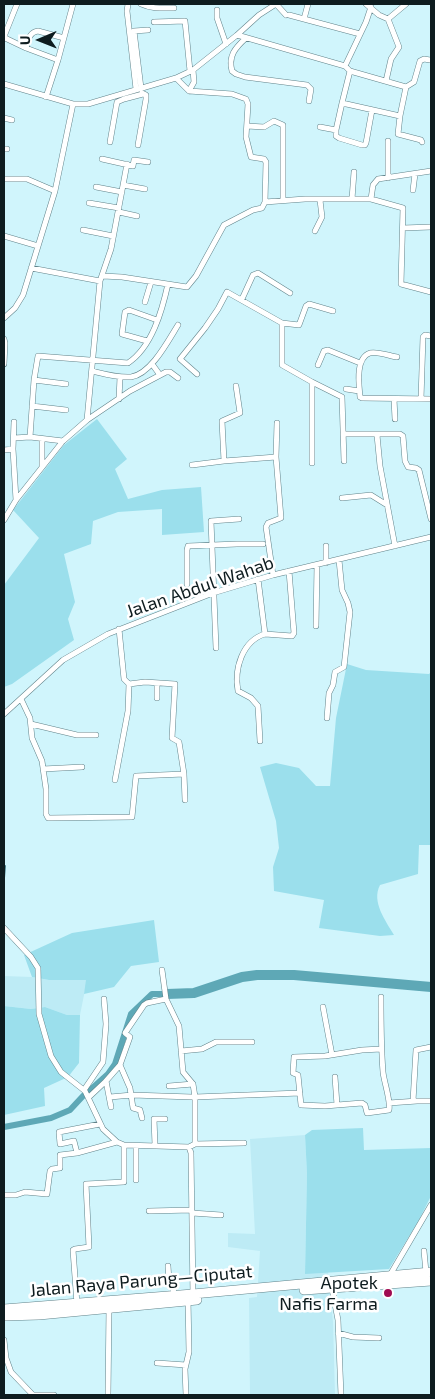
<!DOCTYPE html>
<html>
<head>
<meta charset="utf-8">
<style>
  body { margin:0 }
  #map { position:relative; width:435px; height:1399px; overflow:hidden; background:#d0f5fc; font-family:"Exo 2",sans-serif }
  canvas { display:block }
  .frame { position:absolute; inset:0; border:5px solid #0e1c1f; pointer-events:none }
  .north { position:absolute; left:15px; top:15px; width:50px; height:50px; -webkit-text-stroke:4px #fff; paint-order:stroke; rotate:269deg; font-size:14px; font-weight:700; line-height:20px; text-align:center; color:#0e1c1f }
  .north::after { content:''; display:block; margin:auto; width:18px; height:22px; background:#0e1c1f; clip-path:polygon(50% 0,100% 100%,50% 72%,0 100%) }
</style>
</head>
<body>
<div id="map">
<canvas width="435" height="1399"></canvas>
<div class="frame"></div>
<div class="north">U</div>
</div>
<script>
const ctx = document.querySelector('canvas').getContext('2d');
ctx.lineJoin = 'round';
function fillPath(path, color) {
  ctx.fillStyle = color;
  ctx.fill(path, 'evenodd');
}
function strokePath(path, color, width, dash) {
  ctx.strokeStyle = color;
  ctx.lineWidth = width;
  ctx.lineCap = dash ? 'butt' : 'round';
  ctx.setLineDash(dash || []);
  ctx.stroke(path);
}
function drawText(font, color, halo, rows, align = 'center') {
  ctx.font = font + ' "Exo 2",sans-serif';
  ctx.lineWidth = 5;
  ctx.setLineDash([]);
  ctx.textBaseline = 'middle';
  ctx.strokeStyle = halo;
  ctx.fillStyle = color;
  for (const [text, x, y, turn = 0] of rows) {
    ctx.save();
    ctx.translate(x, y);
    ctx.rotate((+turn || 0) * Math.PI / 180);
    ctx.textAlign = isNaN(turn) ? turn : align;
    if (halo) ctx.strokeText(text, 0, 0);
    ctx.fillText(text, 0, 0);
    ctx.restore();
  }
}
const built = new Path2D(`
  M4,976L32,977L49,980H87L80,1015H67L45,1007L31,1009L4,1006Z
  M305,1135L307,1174L305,1273L328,1272L333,1322L335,1395H250L249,1298L257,1297L260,1251L228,1247V1233L255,1234L250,1139Z`);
const green = new Path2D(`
  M97,419L127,459L115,469L128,499L162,490L201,487L204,532L162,535V509L118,512L93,521L91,544L64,554L75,602L68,619L74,640L12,684L4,687V585L39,538L13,510L64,445Z
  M347,664L366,670L429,674L431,672V845H419L418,874L380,885C371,902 386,921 394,935L380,936L319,928L324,900L274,891L273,867L279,848L276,821L260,767L276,763L299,768L316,786H330L336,718Z
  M154,920L159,962L131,966L114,987L84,994L86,980H49L32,977L24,955L72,933Z
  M4,1006L31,1009L45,1007L67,1015H80L79,1063L68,1077L44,1088L45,1106L4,1115Z
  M363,1128L364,1150L431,1148V1196L419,1220L389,1269L305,1274L307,1174L305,1135L312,1130Z`);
const stream = new Path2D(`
  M4,878L5,866`);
const canal = new Path2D(`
  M88,1092L108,1074L115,1064L131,1014L152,994H162
  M4,1127L51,1118L70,1110L83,1096`);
const river = new Path2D(`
  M167,994L194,993L242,977L257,975H294L431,987`);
const street = new Path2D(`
  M17,4L5,34V38L26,48L58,60
  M128,4L127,11L136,89
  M141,4C152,9 162,8 174,8
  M276,4L286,15
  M366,4L379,15L388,19L406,4
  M217,10V18L226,44
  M289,15L360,34
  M304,19L308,4
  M154,22L185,21L190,71
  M237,35L345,66L350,71L342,103L400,116L406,87L414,82L420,61L424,59L430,60
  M246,38C235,48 228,56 232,71L236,74L245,77L307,85L311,89L309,101
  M26,48C28,41 29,32 38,31L64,38
  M345,66L366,22L371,7
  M350,71L406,87
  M176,78L189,91L232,94L246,99L248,104L246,137L251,157L264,159L266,162L265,202
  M386,81L391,59L399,47L388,19
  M4,84L73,104H88L176,78L193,70L237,35L259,15L276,4
  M141,88L134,31L148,30
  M189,91L194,82L193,70
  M46,97L58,60L73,4
  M342,103L336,130V136L339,138L362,145H365L366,143L372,110
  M400,116L398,134L421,140L422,142
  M4,118L12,120
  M247,126L264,127L274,121L283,125V200
  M320,127L336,130
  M388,141V178
  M110,142L117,102L124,99L143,94
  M138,145L146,99V95L142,93
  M4,149H7
  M102,159L133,166L134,160L148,162
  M4,179H27L55,191
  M123,185L145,189
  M96,187L122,192
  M413,190L415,174
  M352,199L354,172
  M371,199L373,185L378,179L431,171
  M89,203L119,208
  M119,212L137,216
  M403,228L431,227
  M83,230L113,236
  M315,231L322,217L320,200
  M4,236L38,246
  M31,268L100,281
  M103,276L122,277L187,287L196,276L224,225L253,210L262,208L265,202L305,199H371L403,208L401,284L431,292
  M242,299L253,275L258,273L290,293
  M145,302L151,282
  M4,318L15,308L23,295L55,191L73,104
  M282,323L299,325L306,306L309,304L333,311
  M4,339L5,343L4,364
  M147,341L122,334L125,312L129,310L157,320
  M397,357C390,356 377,351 370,353C355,358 359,385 360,397L362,398L431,399
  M152,364L160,375
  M318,365L324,351L328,350L360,363
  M92,371C104,374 118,378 131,377C151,374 168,341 178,325
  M197,374L180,359L205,328L218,309L227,292L282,323V365L312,382V463
  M34,380L66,384
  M312,382L342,397L344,461
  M236,386L240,413L222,421L224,461L276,457
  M346,389L359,391
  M119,399L120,377
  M394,399L395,419
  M421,399L423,337L425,335L431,336
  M32,406L66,410
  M87,420L100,281L111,249L127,164
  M14,422L13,449L16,500
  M343,434H400L403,436L405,461L408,467L416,468L419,470L431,519
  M377,435L380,466L395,546
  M30,437L34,380L38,356L128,363C152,347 162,311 168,284
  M14,438L30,437L63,441
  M42,439V466
  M4,450L13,449
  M192,465L224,461
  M342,498L371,495L387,505
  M4,520L16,500L63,441L87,420L130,391L166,372H170L178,378
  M326,546V563
  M273,575L266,527L268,523L281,518L276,457L277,423
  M258,579L265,634C242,641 234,669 238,691L251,698L258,706L260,741
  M187,584V550L188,546L237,544H263
  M316,626L317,565
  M265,634L292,636L294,633L289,571
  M216,648L211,521L239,519
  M157,698V683
  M21,699L30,718L32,738L42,761L46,789V814L48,818L132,817L136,776L184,774L179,742L172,738L175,684L145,682L129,684
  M4,714L63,660L108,634L213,593L273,575L431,537
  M327,718L329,693L333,685L335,672L344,667L350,612L348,603L342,590L339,560
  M31,724L77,735H96
  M43,769L82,767
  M184,774L185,800
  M115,780L128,711L129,684L124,679L119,629
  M4,928L31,957L38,968L39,1014L51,1056L61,1072L85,1091L103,1129L117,1142L124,1145L189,1147L195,1144L244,1143
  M162,970L166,999
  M323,1007L332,1055
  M381,1049L362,1050L325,1056L294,1057L293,1073L298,1075L301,1105L325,1106L362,1103L365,1105L367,1113L389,1110C391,1101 384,1082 383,1072C381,1047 381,1022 381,997
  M181,1051L202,1049L216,1042H252
  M120,1065L130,1088L133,1108L140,1110L142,1118
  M335,1077L337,1105
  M106,1081L111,1107
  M169,1086L193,1084
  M84,1090L103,1062L106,1024L104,999
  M89,1097L106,1081L120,1065L130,1037L125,1033L144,1005L147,1003L166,999L179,1026L183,1072L193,1084L195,1097V1144
  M110,1097L132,1095L192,1097
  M195,1097L300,1093
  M413,1101L416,1050L431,1047
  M389,1103L417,1101H431
  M155,1145L154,1119H165
  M136,1146V1180
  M189,1147L191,1153L193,1296
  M77,1153L74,1141L60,1144L59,1132L100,1124
  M4,1195H16L25,1192L47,1194L50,1171L52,1169L60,1168V1155L77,1153L117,1142
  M149,1211L192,1210
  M192,1213L221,1215
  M424,1251L426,1272
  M168,1266L169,1281L173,1287L174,1295
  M390,1275L431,1205
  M332,1288L338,1320L341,1395
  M77,1304L73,1250L75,1249L89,1247L86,1184L124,1182V1145
  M338,1333L353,1337L379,1338
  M4,1340L6,1358L11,1372L33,1395
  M157,1363L186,1365
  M33,1395H54
  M108,1395L109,1308
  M186,1395L185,1369L189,1352L188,1299`);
const highway = new Path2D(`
  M304,1290L431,1281
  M4,1309L193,1294L431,1272
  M4,1316L39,1315L197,1300`);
const markers = [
  [388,1293,5,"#a00c52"]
];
const streetNames = [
  ["Jalan Abdul Wahab",200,587,-19],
  ["Jalan Raya Parung—Ciputat",141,1281,-5]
];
const poiNames = [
  ["Apotek",378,1283],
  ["Nafis Farma",378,1304]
];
fillPath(built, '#bdebf5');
fillPath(green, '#9bdfec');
strokePath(stream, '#467e89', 2);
strokePath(canal, '#5ea8b6', 6);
strokePath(river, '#5ea8b6', 10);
strokePath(street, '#61838a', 6);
strokePath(highway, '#61838a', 10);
strokePath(street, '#fff', 5);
strokePath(highway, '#fff', 9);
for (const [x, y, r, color] of markers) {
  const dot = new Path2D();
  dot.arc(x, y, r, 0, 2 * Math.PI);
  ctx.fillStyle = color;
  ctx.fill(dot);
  strokePath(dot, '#fff', 2);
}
drawText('18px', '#0e1c1f', '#fff', streetNames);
drawText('18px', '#0e1c1f', '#fff', poiNames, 'right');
</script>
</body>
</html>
